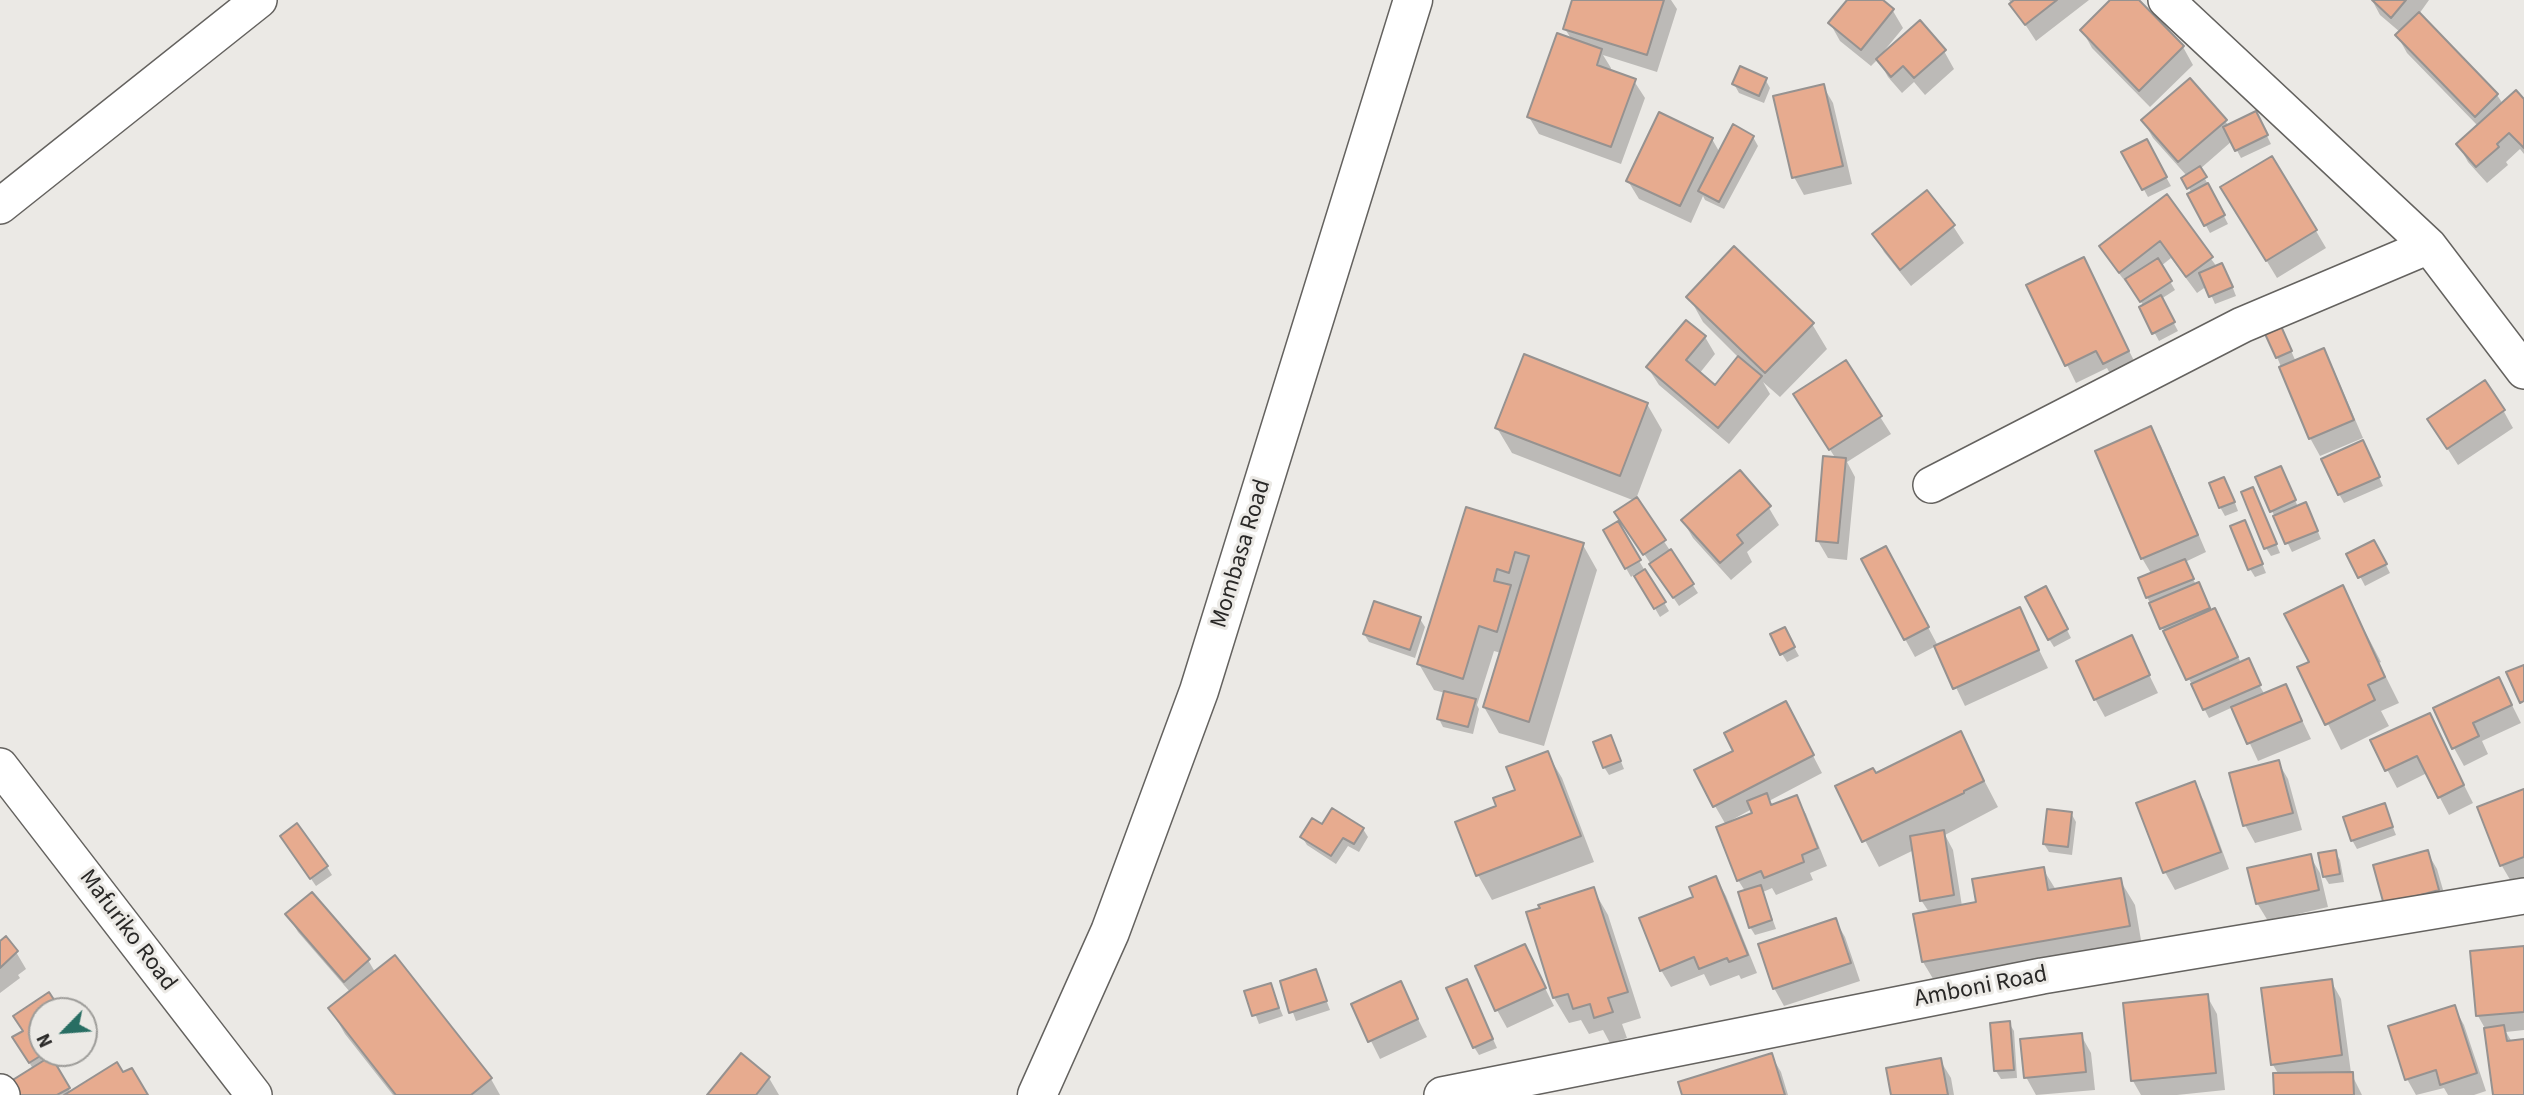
<!DOCTYPE html>
<html>
<head>
<meta charset="utf-8">
<style>
  body { margin:0 }
  #map { position:relative; width:2524px; height:1095px; overflow:hidden; background:#ebe9e5; font-family:"Source Sans 3",sans-serif }
  canvas { display:block }
  .north { position:absolute; left:28px; top:997px; width:70px; height:70px; box-sizing:border-box; background:#ebe9e5; border:2px solid #9d9c99; border-radius:50%; rotate:245deg; font-size:19px; font-weight:700; line-height:28px; text-align:center; color:#292827 }
  .north::after { content:''; display:block; margin:auto; width:24px; height:32px; background:#286e63; clip-path:polygon(50% 0,100% 100%,50% 72%,0 100%) }
</style>
</head>
<body>
<div id="map">
<canvas width="2524" height="1095"></canvas>
<div class="north">N</div>
</div>
<script>
const ctx = document.querySelector('canvas').getContext('2d');
ctx.lineJoin = 'round';
function fillPath(path, color) {
  ctx.fillStyle = color;
  ctx.fill(path, 'evenodd');
}
function strokePath(path, color, width, dash) {
  ctx.strokeStyle = color;
  ctx.lineWidth = width;
  ctx.lineCap = dash ? 'butt' : 'round';
  ctx.setLineDash(dash || []);
  ctx.stroke(path);
}
function drawText(font, color, halo, rows, align = 'center') {
  ctx.font = font + ' "Source Sans 3",sans-serif';
  ctx.lineWidth = 6;
  ctx.setLineDash([]);
  ctx.textBaseline = 'middle';
  ctx.strokeStyle = halo;
  ctx.fillStyle = color;
  for (const [text, x, y, turn = 0] of rows) {
    ctx.save();
    ctx.translate(x, y);
    ctx.rotate((+turn || 0) * Math.PI / 180);
    ctx.textAlign = isNaN(turn) ? turn : align;
    if (halo) ctx.strokeText(text, 0, 0);
    ctx.fillText(text, 0, 0);
    ctx.restore();
  }
}
const shadow = new Path2D(`
  M1574,0H1671L1677,9L1657,72L1603,55L1611,68L1610,72L1634,81L1645,98L1621,164L1539,134L1529,117L1572,40L1565,29Z
  M1849,0H1880L1893,11L1903,28L1884,51L1885,53L1944,51L1954,69L1925,95L1914,82L1902,93L1888,77L1878,59L1871,66L1840,41L1830,23Z
  M2009,0H2089L2036,41Z
  M2113,0H2136L2183,47L2193,65L2150,107L2092,48L2082,30Z
  M2372,0H2429L2419,14L2497,95L2503,104L2524,102V154L2520,149L2506,162L2508,165L2487,183L2468,162L2458,144L2478,126L2407,53L2397,35L2400,32L2380,15Z
  M1765,79L1770,88L1764,103L1739,93L1734,84Z
  M1823,86L1833,103L1852,184L1804,195L1794,177Z
  M2143,121H2225L2229,126L2260,122L2271,144L2241,158L2232,141L2200,169L2228,224L2210,233L2189,195L2192,193L2183,178L2187,176L2153,138Z
  M1753,137L1758,146L1724,209L1705,200L1703,196L1691,223L1639,199L1628,181L1712,139L1720,153Z
  M2146,141L2171,186L2148,197L2124,153Z
  M2166,197L2217,267L2227,273L2236,296L2215,304L2207,286L2197,293L2171,258L2161,266L2175,290L2161,299L2178,331L2159,341L2141,308L2144,306L2111,263L2101,246Z
  M2233,205L2316,231L2326,248L2277,278Z
  M1953,226L1964,243L1911,286L1884,252L1874,234Z
  M2084,259L2138,369L2114,381L2107,368L2076,383L2028,286Z
  M1689,297L1812,324L1827,349L1780,397L1763,382L1770,394L1729,444L1659,385L1648,368L1705,337L1715,354L1699,374L1715,387L1739,358L1703,322Z
  M2281,328L2296,362L2323,350L2333,368L2363,438L2320,456L2310,438L2277,357Z
  M1845,362L1891,434L1847,462L1855,477L1847,560L1828,558L1818,541L1836,459L1806,412Z
  M1647,404L1662,430L1636,499L1698,593L1679,606L1622,521L1635,501L1512,453L1497,428Z
  M2503,410L2513,428L2458,465L2440,437Z
  M2151,429L2161,446L2206,552L2185,562L2196,585L2203,593L2211,611L2224,627L2241,663L2255,678L2265,695L2286,686L2311,739L2258,761L2233,707L2209,718L2147,597L2152,575L2142,558Z
  M2367,451L2383,486L2344,503L2339,494Z
  M1740,473L1769,508L1779,525L1747,552L1752,562L1731,580L1693,538L1683,521Z
  M2285,477L2298,507L2310,513L2321,539L2292,552L2272,511Z
  M2229,487L2238,511L2225,516L2220,507Z
  M2257,497L2280,553L2271,556L2266,548Z
  M1467,509L1583,545L1597,570L1544,746L1499,733L1484,707L1501,653L1494,651L1477,705L1479,709L1473,734L1443,727L1439,719L1445,693L1434,690L1419,664Z
  M1617,524L1669,611L1660,617L1635,574L1631,577L1605,531Z
  M2249,531L2266,573L2255,577L2250,569Z
  M2374,542L2390,573L2365,586L2349,555Z
  M1895,565L1938,646L2019,609L2048,668L1965,706L1936,646L1915,657L1905,639Z
  M2342,587L2381,662L2379,663L2399,703L2381,711L2389,726L2341,750L2300,668L2311,663Z
  M2050,596L2071,638L2054,647L2049,639Z
  M1420,619L1425,627L1415,658L1369,642L1364,634Z
  M1784,629L1799,656L1787,662L1782,654Z
  M2131,638L2158,693L2105,717L2095,699Z
  M2499,679L2521,723L2482,741L2488,754L2464,766L2454,748Z
  M2429,715L2473,803L2449,815L2427,773L2397,788L2372,741Z
  M1795,721L1822,773L1769,801L1772,807L1796,797L1806,814L1827,866L1810,873L1813,880L1776,895L1772,888L1763,892L1776,929L1755,935L1750,927L1745,891L1738,880L1726,825L1715,806ZM1752,809L1754,814L1731,823L1730,821Z
  M1960,734L1998,807L1945,835L1953,850L1962,906L1978,904L2043,869L2056,890L2120,880L2135,905L2143,952L1938,987L1923,962L1915,915L1929,912L1921,900L1914,850L1879,867L1837,787L1875,775Z
  M1611,737L1624,769L1609,775L1604,767Z
  M1547,753L1562,778L1594,862L1492,900L1478,875L1518,791Z
  M2278,762L2288,779L2302,830L2255,843L2245,825Z
  M2194,784L2204,801L2229,869L2175,890L2165,872L2139,804Z
  M2524,791V878L2512,883L2502,866L2480,808Z
  M2384,805L2396,835L2357,849L2352,840Z
  M2071,813L2076,822L2072,855L2049,852L2044,844Z
  M1323,827L1363,829L1368,837L1359,852L1348,846L1336,864L1307,845L1302,837Z
  M287,844L327,867L332,875L316,886Z
  M2335,852L2340,860L2344,882L2329,884L2324,876Z
  M2427,852L2437,869L2448,907L2396,921Z
  M2310,856L2320,873L2328,907L2268,921L2257,903Z
  M1716,878L1726,896L1757,973L1741,979L1739,975L1710,986L1704,974L1671,987L1661,970L1695,898Z
  M1593,889L1608,915L1641,1018L1622,1024L1627,1038L1610,1043L1603,1030L1589,1034L1581,1020L1569,1023L1554,998L1528,913Z
  M287,914L368,960L375,972L394,957L491,1079L500,1095H393L345,1034L330,1008L350,992L298,932Z
  M1835,920L1845,937L1860,981L1784,1006L1774,988Z
  M0,943L16,952L26,969L18,975L20,978L0,993Z
  M1524,946L1554,1006L1507,1028L1497,1010Z
  M2524,948V1030L2506,1032L2512,1042L2524,1041V1095H2494L2486,1030L2478,1016L2472,953Z
  M1315,971L1330,1010L1296,1021L1282,982Z
  M2331,981L2341,999L2351,1073L2362,1095H2275L2279,1075L2273,1065Z
  M1400,983L1427,1037L1380,1059L1353,1005Z
  M1270,985L1283,1016L1259,1024L1247,992Z
  M1471,989L1497,1048L1479,1055L1474,1047Z
  M49,995L59,1011H42V1053H81L56,1069L71,1093L123,1075L146,1095H0L33,1069L25,1055V1032Z
  M2207,996L2217,1014L2225,1090L2177,1095H2141L2133,1081Z
  M2454,1007L2464,1025L2486,1091L2474,1095H2448L2444,1088L2416,1095L2407,1079Z
  M2009,1023L2014,1031L2017,1078L2001,1079L1996,1071Z
  M2081,1035L2091,1053L2095,1090L2036,1095L2026,1077Z
  M84,1037L90,1047L84,1051Z
  M1771,1055L1781,1072L1788,1095H1684Z
  M1940,1060L1951,1078L1954,1095H1893Z
  M769,1078L779,1095H710Z`);
const building = new Path2D(`
  M1572,0H1664L1647,55L1563,29Z
  M1847,0H1883L1894,9L1861,50L1828,23Z
  M2014,0H2057L2025,25L2009,4Z
  M2110,0H2139L2184,46L2139,91L2080,30Z
  M2372,0H2406L2391,18Z
  M2419,12L2498,94L2475,117L2395,35Z
  M1920,20L1946,50L1914,78L1903,66L1891,77L1876,59Z
  M1557,33L1602,49L1597,65L1636,79L1611,147L1527,117Z
  M1740,66L1767,78L1759,96L1732,84Z
  M2190,78L2227,120L2178,162L2141,120Z
  M1824,84L1843,166L1792,178L1773,96Z
  M2516,90L2524,99V148L2509,133L2497,144L2499,147L2476,167L2456,144Z
  M2256,111L2268,135L2235,151L2223,127Z
  M1659,112L1713,138L1680,206L1626,181Z
  M1733,124L1754,136L1719,202L1698,191Z
  M2147,139L2167,177L2142,190L2121,152Z
  M2272,156L2317,230L2266,261L2220,187Z
  M2200,166L2207,177L2187,189L2181,178Z
  M2208,183L2225,215L2204,226L2187,194Z
  M1927,190L1955,225L1900,270L1872,234Z
  M2167,194L2213,257L2186,277L2160,241L2119,273L2099,246Z
  M1734,246L1814,323L1765,373L1686,297Z
  M2084,257L2129,351L2103,364L2096,351L2065,366L2026,285Z
  M2158,258L2172,281L2140,302L2125,279Z
  M2222,263L2233,287L2209,297L2199,273Z
  M2161,295L2175,322L2152,334L2139,307Z
  M2277,317L2292,351L2276,358L2261,325Z
  M1686,320L1706,336L1686,360L1715,385L1738,356L1762,376L1718,428L1646,367Z
  M2324,348L2354,420L2309,439L2279,367Z
  M1524,354L1648,403L1620,476L1495,428Z
  M1846,360L1882,416L1829,450L1793,394Z
  M2485,380L2505,410L2447,449L2427,419Z
  M2151,426L2198,535L2141,559L2095,451Z
  M2363,440L2380,477L2338,495L2321,459Z
  M1823,456L1846,458L1838,543L1816,541Z
  M2281,466L2296,500L2270,512L2255,477Z
  M1740,470L1771,506L1737,535L1743,543L1720,563L1681,520Z
  M2224,477L2235,502L2219,508L2209,483Z
  M2253,487L2277,544L2264,549L2241,492Z
  M1637,497L1666,540L1643,555L1614,512Z
  M2306,502L2318,531L2285,544L2273,516Z
  M1466,507L1584,543L1529,722L1483,707L1529,556L1515,552L1509,573L1497,569L1494,581L1511,585L1497,632L1479,626L1463,679L1417,664Z
  M2245,520L2263,564L2248,570L2230,526Z
  M1618,521L1641,560L1625,569L1603,530Z
  M2374,540L2387,564L2358,578L2346,554Z
  M1886,546L1929,627L1904,640L1861,559Z
  M1671,549L1694,584L1673,598L1649,564Z
  M2185,559L2194,579L2146,598L2138,578Z
  M1645,569L1666,602L1654,609L1634,576Z
  M2199,582L2210,608L2160,629L2149,603Z
  M2343,585L2385,677L2368,685L2375,700L2325,725L2297,667L2309,662L2284,614Z
  M2046,586L2068,629L2048,640L2025,597Z
  M1374,601L1421,617L1410,650L1363,634Z
  M2020,607L2039,650L1953,689L1934,646Z
  M2215,608L2238,657L2186,680L2163,631Z
  M1785,627L1795,647L1780,655L1770,634Z
  M2132,635L2150,675L2094,700L2076,661Z
  M2249,658L2261,685L2203,710L2191,684Z
  M2524,665V701L2520,703L2506,672Z
  M2499,677L2512,705L2473,723L2479,736L2452,749L2433,708Z
  M2286,684L2302,721L2247,744L2231,707Z
  M1444,691L1476,699L1468,727L1437,719Z
  M1786,701L1814,755L1713,807L1694,770L1733,751L1724,733Z
  M2430,713L2464,785L2438,798L2417,756L2385,771L2370,740Z
  M1961,731L1984,781L1964,791V793L1862,842L1835,786L1873,768L1876,773Z
  M1611,735L1621,761L1603,768L1593,742Z
  M1548,751L1581,836L1476,876L1455,822L1496,806L1493,798L1515,790L1506,767Z
  M2279,760L2293,813L2243,826L2229,773Z
  M2195,781L2221,852L2163,873L2136,803Z
  M2524,789V857L2500,866L2477,807Z
  M1767,793L1771,805L1797,795L1818,848L1802,855L1804,862L1764,878L1761,871L1737,881L1716,827L1752,813L1747,801Z
  M2385,803L2393,827L2351,841L2343,817Z
  M1332,808L1364,828L1354,844L1343,838L1331,856L1300,837L1312,818L1322,824Z
  M2047,809L2072,812L2068,847L2043,844Z
  M297,823L328,866L310,879L280,836Z
  M1944,830L1954,895L1920,901L1910,836Z
  M2336,850L2340,874L2323,877L2318,853Z
  M2428,850L2439,890L2384,905L2373,865Z
  M2311,854L2319,890L2256,904L2247,868Z
  M2044,867L2048,890L2121,878L2130,926L1922,962L1913,914L1976,902L1972,879Z
  M1716,876L1748,955L1729,962L1727,958L1699,969L1694,957L1660,971L1639,918L1693,897L1689,887Z
  M1761,885L1772,920L1749,928L1738,892Z
  M1594,887L1628,992L1608,998L1613,1012L1594,1018L1590,1004L1573,1009L1568,994L1553,998L1526,912L1540,908L1538,905Z
  M312,892L370,959L344,982L285,914Z
  M1836,918L1851,963L1773,989L1758,944Z
  M6,936L18,951L0,968V941Z
  M1525,944L1546,988L1495,1011L1475,966Z
  M2524,946V1012L2476,1016L2470,951Z
  M395,955L492,1078L471,1095H396L328,1008Z
  M1316,969L1327,1001L1289,1013L1280,981Z
  M1467,979L1493,1039L1473,1048L1446,988Z
  M2332,979L2342,1055L2271,1065L2261,988Z
  M1401,981L1418,1019L1368,1042L1351,1004Z
  M1271,983L1279,1008L1252,1016L1244,991Z
  M49,992L60,1009L67,1005L70,1011H42V1053H45L29,1063L12,1037L23,1031L13,1016Z
  M2208,994L2216,1073L2131,1081L2123,1003Z
  M2455,1005L2477,1073L2440,1085L2436,1070L2405,1080L2388,1026Z
  M2010,1021L2014,1070L1994,1071L1990,1023Z
  M2504,1025L2507,1041L2524,1039V1095H2493L2484,1028Z
  M2082,1033L2086,1072L2024,1078L2020,1039Z
  M741,1053L770,1077L756,1095H707Z
  M1772,1053L1785,1095H1682L1678,1082Z
  M51,1056L70,1088L57,1095H0V1088Z
  M1941,1058L1948,1095H1891L1886,1068Z
  M117,1062L123,1072L132,1068L148,1095H64Z
  M2353,1072L2354,1095H2274L2273,1073Z`);
const street = new Path2D(`
  M2166,0L2429,246L2524,371
  M0,206L259,0
  M1931,485L2242,325L2429,246
  M0,766L254,1095
  M0,1092L2,1095
  M1442,1095L2042,976L2524,896`);
const highway = new Path2D(`
  M1037,1095L1110,932L1199,691L1413,0`);
const streetNames = [
  ["Mombasa Road",1242,554,-73],
  ["Mafuriko Road",127,931,53],
  ["Amboni Road",1981,988,-11]
];
fillPath(shadow, '#0003');
fillPath(building, '#e7ab8f');
strokePath(building, '#969290', 2);
strokePath(street, '#64625f', 38);
strokePath(highway, '#64625f', 41);
strokePath(street, '#fff', 35);
strokePath(highway, '#fff', 38);
drawText('24px', '#292827', '#ebe9e5', streetNames);
</script>
</body>
</html>
